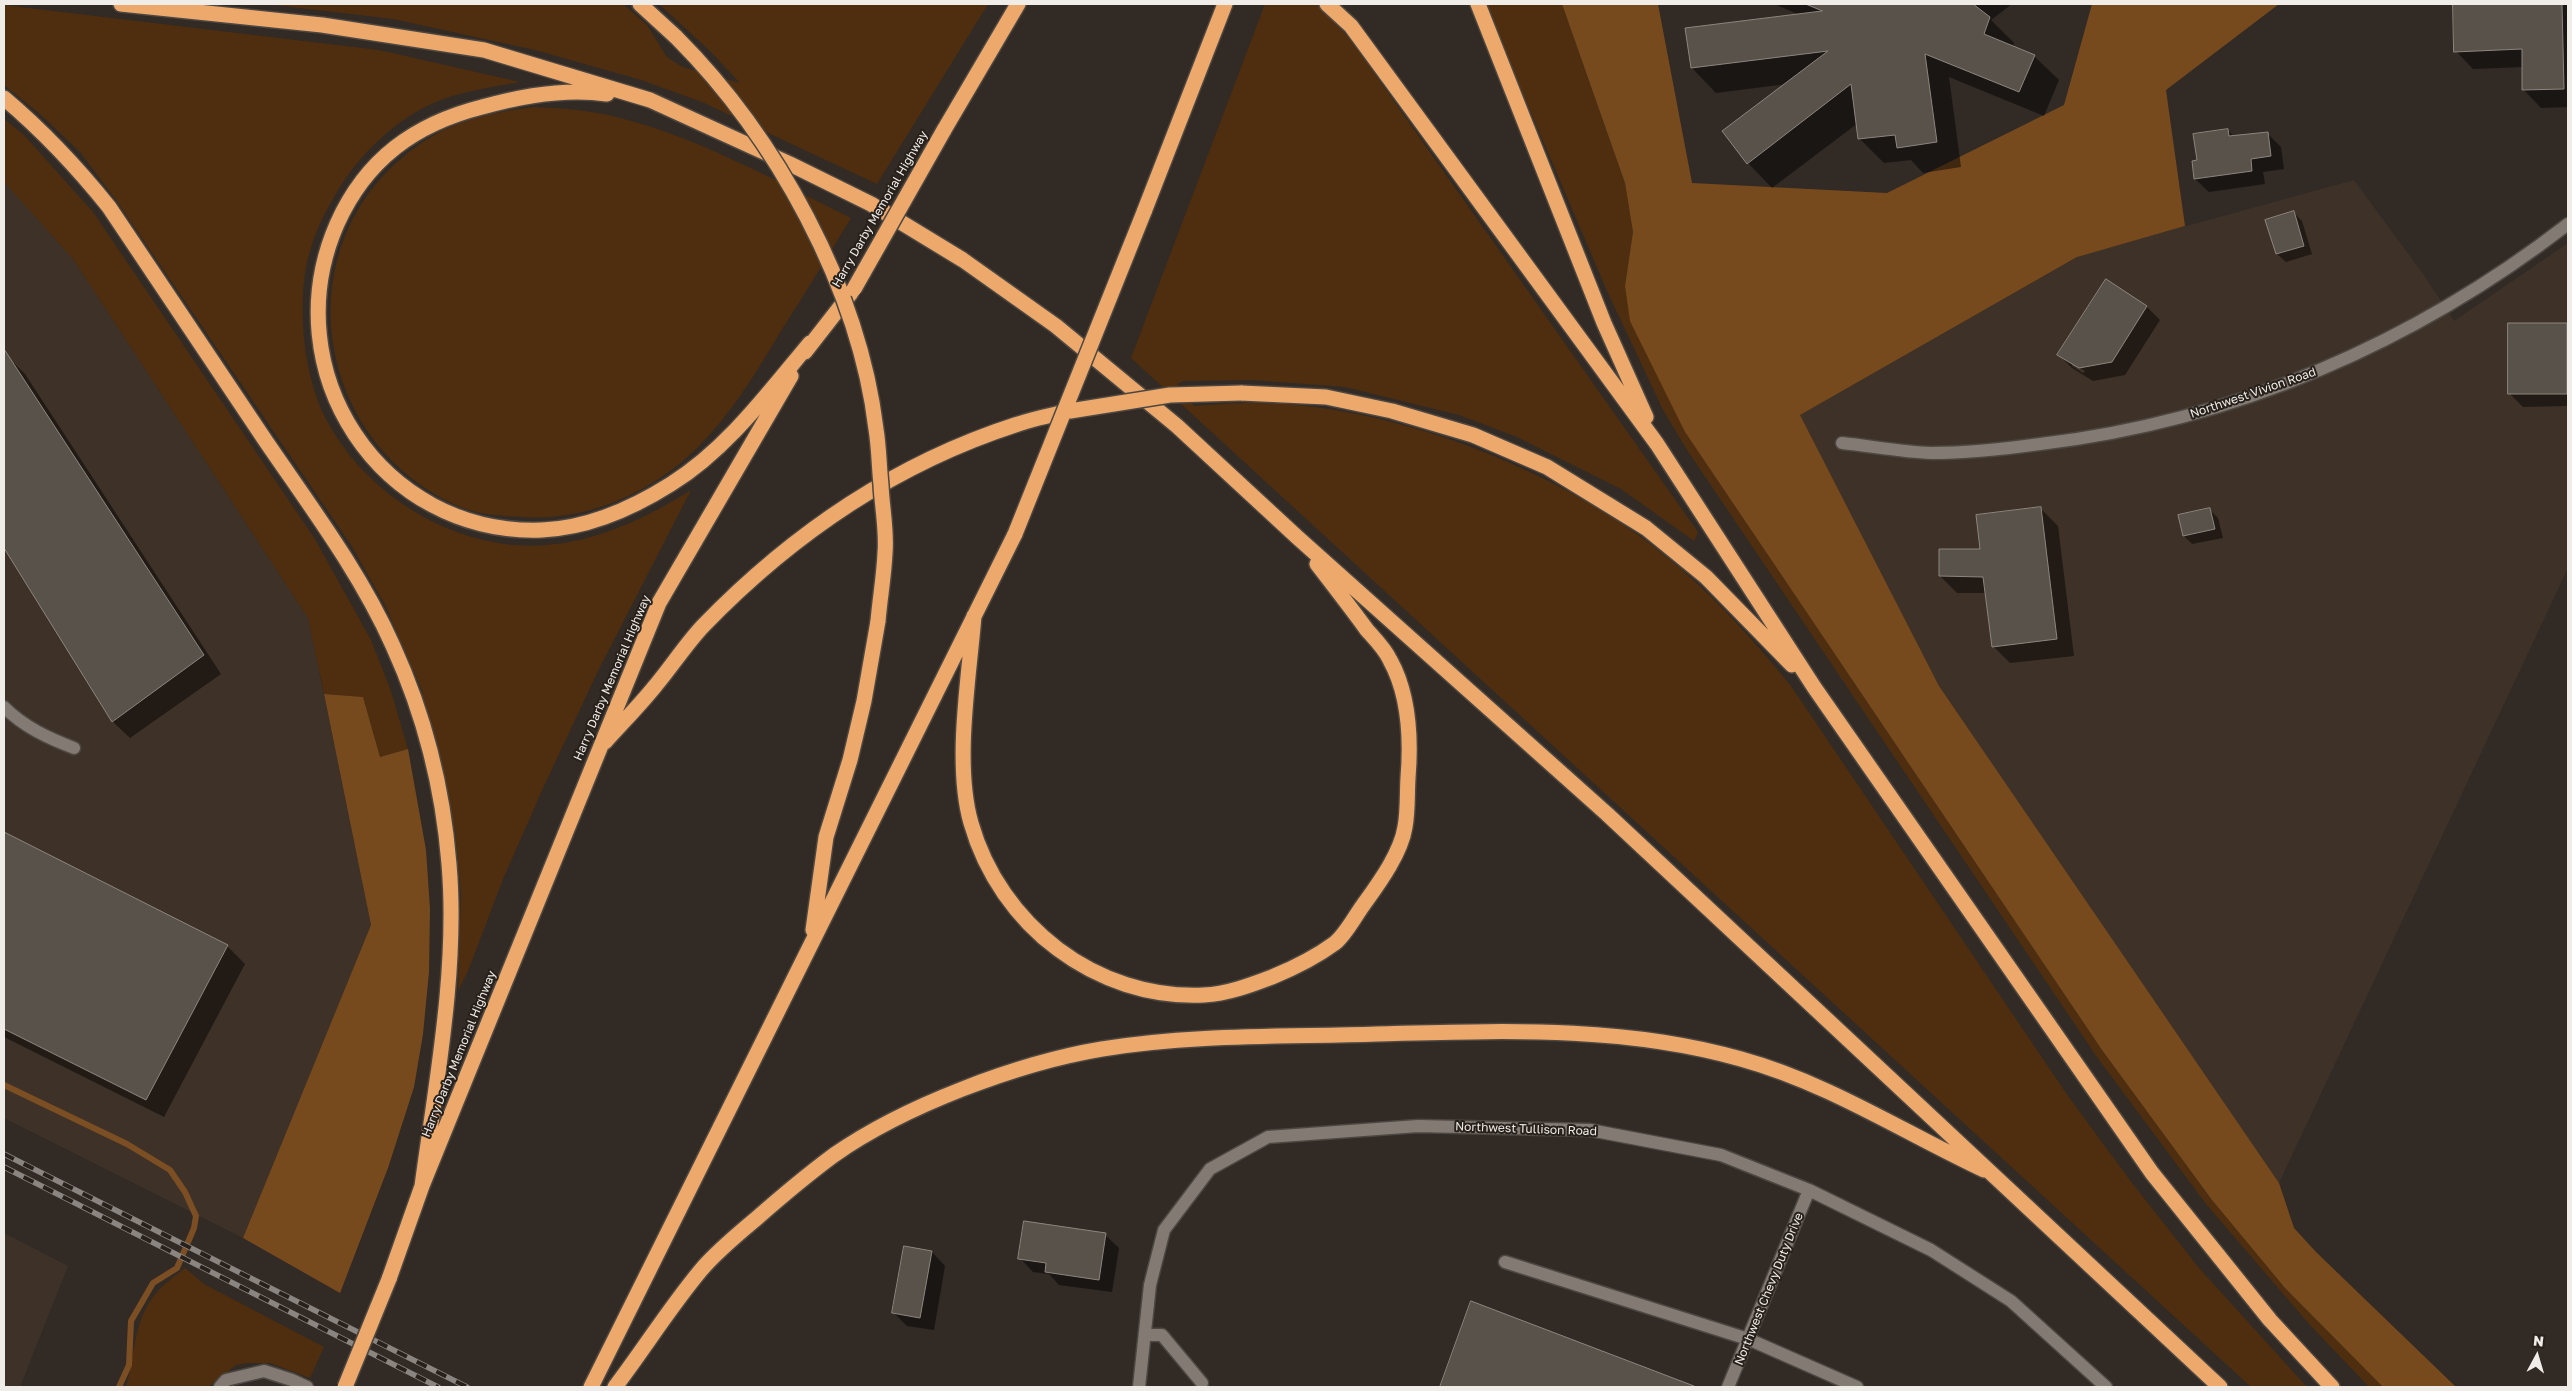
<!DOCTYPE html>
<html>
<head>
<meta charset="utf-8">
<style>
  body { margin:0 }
  #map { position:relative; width:2572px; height:1391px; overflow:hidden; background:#312a25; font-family:"Golos Text",sans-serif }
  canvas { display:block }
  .frame { position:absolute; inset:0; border:5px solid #f0ece8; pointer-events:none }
  .north { position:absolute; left:2512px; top:1331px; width:50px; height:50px; -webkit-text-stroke:4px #27201b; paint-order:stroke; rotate:6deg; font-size:14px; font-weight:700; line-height:20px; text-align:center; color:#f0ece8 }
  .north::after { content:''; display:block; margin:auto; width:18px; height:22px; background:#f0ece8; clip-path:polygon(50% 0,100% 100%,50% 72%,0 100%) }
</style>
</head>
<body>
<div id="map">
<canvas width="2572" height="1391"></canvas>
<div class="frame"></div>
<div class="north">N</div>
</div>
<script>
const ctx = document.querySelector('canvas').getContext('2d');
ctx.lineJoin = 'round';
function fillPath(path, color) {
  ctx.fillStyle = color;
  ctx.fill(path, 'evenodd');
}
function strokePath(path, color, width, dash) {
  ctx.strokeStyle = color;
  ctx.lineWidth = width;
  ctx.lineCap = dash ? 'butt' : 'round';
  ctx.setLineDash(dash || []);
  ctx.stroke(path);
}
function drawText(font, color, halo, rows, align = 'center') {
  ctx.font = font + ' "Golos Text",sans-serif';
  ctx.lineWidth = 4;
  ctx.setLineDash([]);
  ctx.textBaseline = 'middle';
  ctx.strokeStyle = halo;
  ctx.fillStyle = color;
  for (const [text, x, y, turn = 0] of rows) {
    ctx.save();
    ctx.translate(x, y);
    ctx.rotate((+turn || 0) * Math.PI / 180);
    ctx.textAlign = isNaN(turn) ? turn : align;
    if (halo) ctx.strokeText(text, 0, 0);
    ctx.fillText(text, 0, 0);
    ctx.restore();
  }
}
const built = new Path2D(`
  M2354,180L2426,278L2454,321L2568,243V568L2279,1183L1939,686L1800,415L2081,255Z
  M4,182L73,259L308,618L371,925L243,1238L4,1118Z
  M4,1233L68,1266L20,1387H4Z`);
const green = new Path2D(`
  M266,4H623L647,25L667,57L682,67L740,83L709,50L659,4H988L877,184L702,102L641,80L535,50L393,19Z
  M1265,4H1317L1350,39L1698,532L1694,541L1621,489L1517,437L1459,415L1345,387L1253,380L1183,381L1177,384L1194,406C1211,405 1229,403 1247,403C1390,401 1572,473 1680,568C1721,604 1757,644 1791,686L2068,1096L2132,1183L2199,1268L2307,1387H2251L1131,358Z
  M1487,4H1562L1625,183L1633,232L1625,285L1685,432L2102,1050L2212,1200L2285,1288L2383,1387H2369L2309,1324L2206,1204L2097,1057L1687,450L1663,410L1607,291L1506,54Z
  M4,5L379,50L520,82C493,87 463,91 438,101C397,118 359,154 337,192C326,210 317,228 311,248C303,271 302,298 303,323C304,354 312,393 327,421C362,485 427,531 498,543C567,555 634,526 691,490L598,671L544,786L503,879L468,971L458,991L461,895L455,831L432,729L421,688L385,605L351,545L116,200L80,152L40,114L4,85Z
  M533,107C561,108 589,110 616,117C699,137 775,181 851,218C828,256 805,293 781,331C751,381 720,433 673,469C630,501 576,521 523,517C504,516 481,515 463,508C307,443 281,230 428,139C459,119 496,112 533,107Z
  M4,119L24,135L93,212L315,539L371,640L390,688L408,749L380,757L363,697L324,694L308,618L73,259L4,182Z
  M185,1268L204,1284L324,1347L310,1378L270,1363H249L236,1365L208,1387H126C135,1358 133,1323 153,1297C161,1286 174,1277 185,1268Z`);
const forest = new Path2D(`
  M1562,4H1658L1692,183L1887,193L2064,105L2092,4H2279L2166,90L2185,226L2077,257L1800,415L1939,686L2279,1183L2294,1228L2316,1252L2456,1387H2383L2285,1288L2212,1200L2102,1050L1685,432L1630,321L1625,286L1633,232L1625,183Z
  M324,694L363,697L380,757L408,749L426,850L430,909L429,972L423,1034L414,1087L388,1168L340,1293L243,1238L371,925Z`);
const shadow = new Path2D(`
  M1774,4H2012L1991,20L2014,43L2013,47L2034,56L2059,80L2044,116L1949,77L1961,167L1923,173L1911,160L1884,163L1860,139L1858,123L1772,188L1748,163L1787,84L1716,93L1692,68L1800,15Z
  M2455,4H2568V107L2541,108L2524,90L2523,67L2473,69L2456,51Z
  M2228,130L2234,137L2267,133L2281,147L2284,169L2263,172L2265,184L2209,192L2195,179L2198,161Z
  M2294,213L2302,221L2312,254L2286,262L2277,254Z
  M2147,307L2160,320L2125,375L2093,381L2072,368L2058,354ZM2072,363L2085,371L2083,373L2072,366Z
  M2567,324L2568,406L2523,407L2509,393Z
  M8,357L25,374L221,674L130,738L112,721L4,545V359Z
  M2041,509L2058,526L2074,656L2010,663L1993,646L1987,593H1957L1940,576Z
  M2209,509L2218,518L2223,538L2192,544L2184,536Z
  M4,833L227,946L245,964L164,1117L4,1037Z
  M1105,1235L1119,1248L1112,1292L1059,1285L1049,1274L1033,1272L1020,1258Z
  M932,1252L945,1266L934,1330L907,1326L893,1312Z
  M1472,1302L1682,1383L1687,1387H1441Z`);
const stream = new Path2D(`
  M4,1085L127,1144L170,1170L185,1192L196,1216L194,1228L177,1268L153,1283L131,1321L129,1365L119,1387`);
const building = new Path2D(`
  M1806,4H1973L1990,17L1984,34L2035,55L2019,92L1925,54L1937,142L1897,148L1895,135L1858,139L1851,84L1747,164L1722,131L1828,51L1691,68L1685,28L1822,11Z
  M2453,4H2562L2564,89L2522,90V49L2454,52Z
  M2228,129L2229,136L2268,132L2271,156L2251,159L2252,171L2194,179L2192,161L2197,160L2193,134Z
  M2294,211L2304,246L2276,254L2265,220Z
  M2106,279L2147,306L2112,362L2079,368L2057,355Z
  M2508,323H2567V394H2508Z
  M4,349L204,655L112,722L4,548Z
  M2041,507L2057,639L1992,647L1983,577L1939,576V549H1980L1976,515Z
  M2210,508L2215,529L2183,536L2178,515Z
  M4,832L228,945L146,1100L4,1029Z
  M1024,1221L1106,1233L1099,1280L1045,1272L1046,1263L1018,1259Z
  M904,1246L932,1251L920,1318L892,1313Z
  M1471,1301L1694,1386V1387H1440Z`);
const lane = new Path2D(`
  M4,707C24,727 48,738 74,748
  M1505,1262L1748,1339L1857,1387
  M1145,1335H1162L1202,1383`);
const street = new Path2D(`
  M1842,443C1871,446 1902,452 1931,453C1967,453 2004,449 2040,444C2235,421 2414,343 2568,224
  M220,1387L226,1380L264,1371L292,1380L307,1387
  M1139,1387L1150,1285L1164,1230L1210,1169L1268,1137L1418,1126L1590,1130L1721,1155L1809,1190L1931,1250L2011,1301L2106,1387
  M1728,1387L1809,1190`);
const highway = new Path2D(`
  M121,4L322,25L484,50L650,100L790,164L871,204L963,260L1056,326L1177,426L1297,537L1607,814L2220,1387
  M640,4L676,37
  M1327,4L1351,26L1657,444L1814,687L2152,1173L2270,1320L2332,1387
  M1478,4L1604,323L1646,417
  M607,94C567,88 521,96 482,107C415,124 366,159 337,224C273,370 380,536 542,530C588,528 633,508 671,484C727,449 768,393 810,343
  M4,98C43,131 77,167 109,207C161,284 213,362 265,440C310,506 360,572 393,646C424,714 443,789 449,864C458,968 436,1083 422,1186
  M944,130L1018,4
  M1144,212L1225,4
  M805,352L851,293
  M1241,393L1326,397L1392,411L1473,435L1547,467L1646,528L1706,577L1792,665
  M974,616C969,678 954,764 971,823C1000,925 1096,1000 1204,995C1227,994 1251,985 1272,977C1294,968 1316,957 1335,943C1346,934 1355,916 1364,904C1379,883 1401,853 1405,827C1408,811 1407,794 1408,778C1411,741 1409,694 1390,660C1385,649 1375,639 1367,630C1351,608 1334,586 1317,564
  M605,742C622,723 640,705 656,685C672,666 686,644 703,626C790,536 895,464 1015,425C1033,419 1051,415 1070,411
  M813,930L826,837L850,760L864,701L878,621
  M389,1279L422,1186L659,603L791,376
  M591,1387L1015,534
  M615,1387C644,1349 670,1307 701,1270C717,1251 738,1234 757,1218C782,1196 807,1175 834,1155C904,1106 1018,1063 1102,1049C1193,1034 1286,1037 1377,1034C1499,1031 1622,1025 1741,1059C1828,1083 1903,1132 1984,1170`);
const rail = new Path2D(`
  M4,1154L467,1387
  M4,1167L438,1387`);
const highwayBridge = new Path2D(`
  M676,37C776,137 859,288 876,429C879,447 879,466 881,485C882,507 887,531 885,553C884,576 880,598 878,621
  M854,289L944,130
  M1070,411L1170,395L1241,393
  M1015,534L1144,212
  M345,1387L389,1279`);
const streetNames = [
  ["Harry Darby Memorial Highway",880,209,-60],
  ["Northwest Vivion Road",2253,393,-19],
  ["Harry Darby Memorial Highway",612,678,-67],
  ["Harry Darby Memorial Highway",459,1054,-68],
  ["Northwest Tullison Road",1526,1129,2],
  ["Northwest Chevy Duty Drive",1769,1289,-68]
];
fillPath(built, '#3e3228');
fillPath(green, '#4e2e0f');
fillPath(forest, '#774a1e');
fillPath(shadow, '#0007');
strokePath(stream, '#7c4e23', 6);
fillPath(building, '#59524b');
strokePath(building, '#8d857e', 1);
strokePath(lane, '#4d4742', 15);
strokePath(street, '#4d4742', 15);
strokePath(highway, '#4d4742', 18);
strokePath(lane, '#827a73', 12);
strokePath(street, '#827a73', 12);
strokePath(highway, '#eda86b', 15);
strokePath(rail, '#8b8581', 5.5);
strokePath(rail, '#27201b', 4, [11]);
strokePath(highwayBridge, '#4d4742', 18, []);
strokePath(highwayBridge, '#eda86b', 15);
drawText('12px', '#f0ece8', '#27201b', streetNames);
</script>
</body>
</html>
